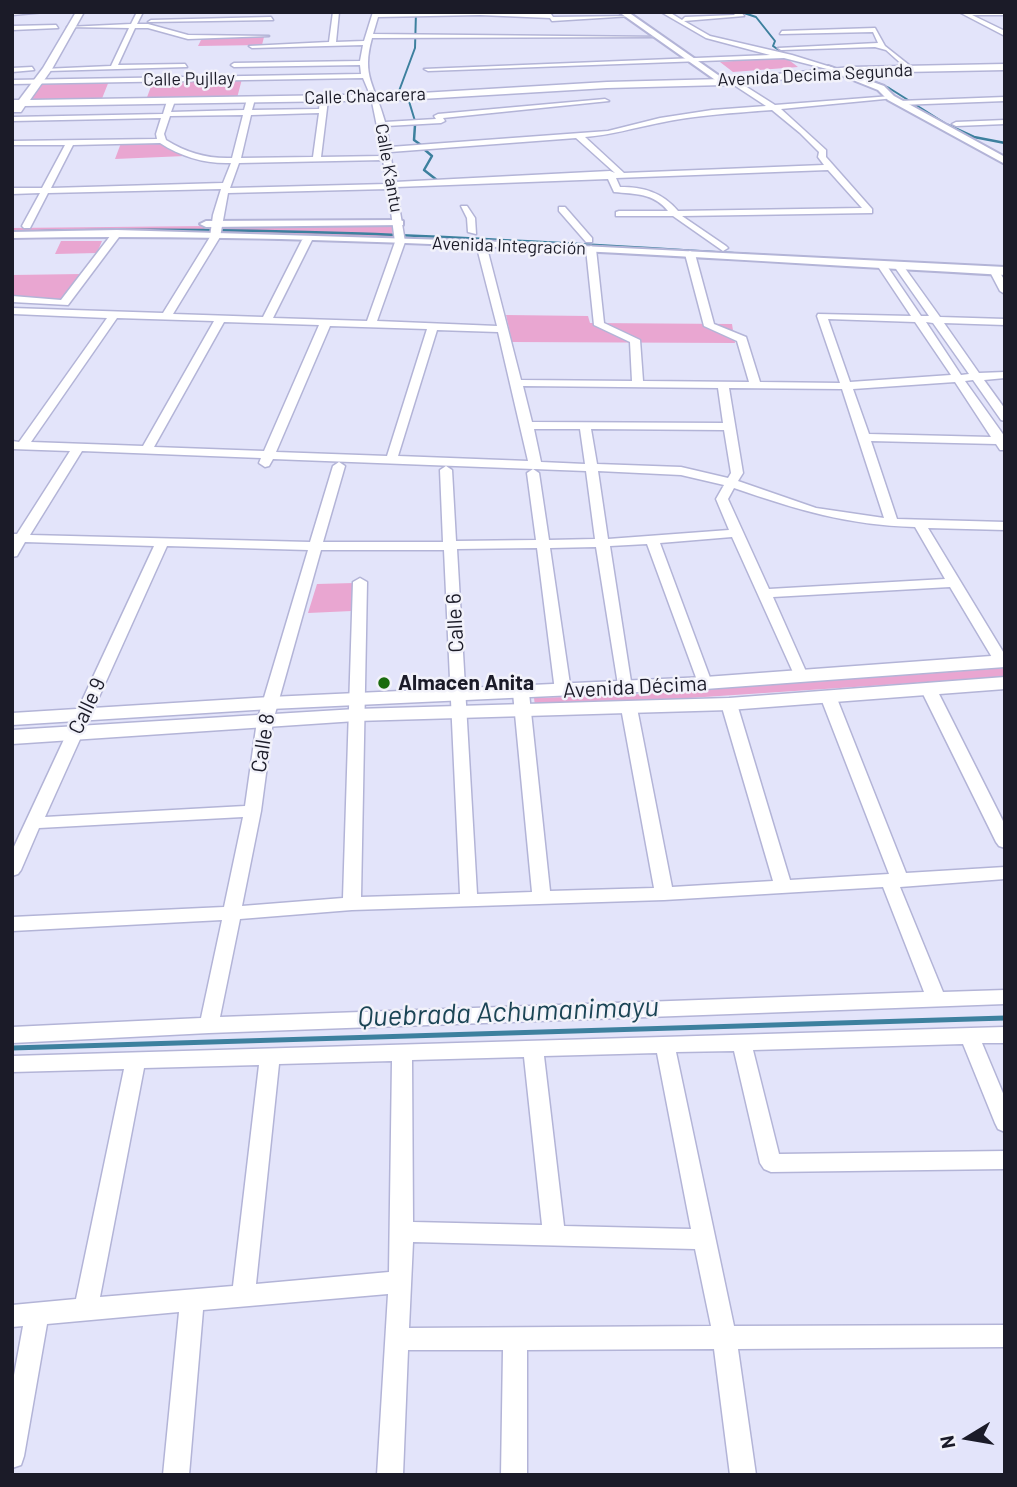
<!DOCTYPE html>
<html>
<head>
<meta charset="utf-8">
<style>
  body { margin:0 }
  #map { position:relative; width:1017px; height:1487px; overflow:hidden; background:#e3e4fa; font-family:Barlow,sans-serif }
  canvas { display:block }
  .frame { position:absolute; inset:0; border:14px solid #1b1b28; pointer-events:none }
  .north { position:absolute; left:933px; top:1403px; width:70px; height:70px; -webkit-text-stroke:5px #f2f2fa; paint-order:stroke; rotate:259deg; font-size:19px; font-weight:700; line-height:28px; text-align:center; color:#1b1b28 }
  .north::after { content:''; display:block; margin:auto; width:24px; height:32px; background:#1b1b28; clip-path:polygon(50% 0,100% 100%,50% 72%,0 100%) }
</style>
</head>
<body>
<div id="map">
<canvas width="1017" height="1487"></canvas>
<div class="frame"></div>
<div class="north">N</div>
</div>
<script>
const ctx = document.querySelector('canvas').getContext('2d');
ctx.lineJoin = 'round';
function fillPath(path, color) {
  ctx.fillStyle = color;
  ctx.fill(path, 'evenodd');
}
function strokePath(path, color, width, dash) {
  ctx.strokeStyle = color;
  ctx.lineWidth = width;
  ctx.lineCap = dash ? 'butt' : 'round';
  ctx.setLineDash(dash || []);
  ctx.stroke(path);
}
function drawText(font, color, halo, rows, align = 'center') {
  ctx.font = font + ' Barlow,sans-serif';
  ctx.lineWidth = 5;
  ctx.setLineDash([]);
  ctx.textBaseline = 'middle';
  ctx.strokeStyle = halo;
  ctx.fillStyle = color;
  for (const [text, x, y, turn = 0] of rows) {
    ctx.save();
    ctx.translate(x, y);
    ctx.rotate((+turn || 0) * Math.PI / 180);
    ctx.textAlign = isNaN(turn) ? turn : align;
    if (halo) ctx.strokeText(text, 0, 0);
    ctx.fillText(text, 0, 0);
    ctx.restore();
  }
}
const green = new Path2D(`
  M264,37L262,45L198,46L202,38Z
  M785,57L798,67L733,72L720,62Z
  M242,79L237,98L146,100L153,81Z
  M109,81L101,101L30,102L42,82Z
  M158,142L185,156L115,159L121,143Z
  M207,226L210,230L208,233L12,234V228Z
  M223,226H392L393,240L221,235Z
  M61,241H102L97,253L55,254Z
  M82,274L65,302L12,297V275Z
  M506,315L588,316L590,323L732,324L735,343L512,342Z
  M354,583L352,611L308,613L317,584Z
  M1005,668V677L629,702L535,706L534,698L626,695Z`);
const streamFar2 = new Path2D(`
  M741,12L756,17L775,41L773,46L783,53
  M854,73L889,88L951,127
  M402,94L399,91L415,48L416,12
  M408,98L415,121
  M415,127V124`);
const streamFar1 = new Path2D(`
  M415,125L414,140L421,145
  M948,125L974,137L1005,143
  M425,150L432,156L424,170L442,184
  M12,232C268,223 526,241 781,256`);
const stream = new Path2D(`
  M12,1048L1005,1018`);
const minor = new Path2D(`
  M12,12H45L12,15Z
  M137,12H143L137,24H148L188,35L269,36L188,39L148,28H135L118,65L185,64L187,67L47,71L43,69L111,66L129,28L67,27L131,24Z
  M333,12H339L336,42L364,41L373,12L551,14L553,17L632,16L552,21L550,18L480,15L378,17L373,34L661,37L372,38C361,77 375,85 385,122L436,119L434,116L438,114L605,99L609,101L443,118L445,121L441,123L386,126L390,147L608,131L660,118L712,110L766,106L731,83L734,79L775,105L891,96L895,98L781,109L826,150V157L872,209V213L682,216L726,246L728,248L723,251L673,216H616V212L619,211H668C654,193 635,194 614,192L608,179L396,187L405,242L377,321L497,326L476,244L481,241L486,244L521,380L632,381L630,342L594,325L586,249L591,246L596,249L604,323L640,340L643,381L749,382L737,341L704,326L685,254L690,251L695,254L714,324L746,337L760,382L840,383L817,316L818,314L911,316L877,265L879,263H885L921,316H929L894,266L896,264H902L940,317L1005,319V325L944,323L979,373L1005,372V378L984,380L1005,409V421L1001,420L973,380L965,381L1005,437V450H1000L996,444L871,441L897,519L1005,522V530L928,528L1005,655V664H996L950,587L773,597L808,676L801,681L796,679L732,537L660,543L712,683L705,688L698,683L647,544L610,546L632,688L629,691H619L596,547L550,548L571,691L563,696L555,691L537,548L457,549L477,894L532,892L513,693L521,688L529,693L550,891L654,888L621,708L629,703L637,708L672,887L773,881L721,704L729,699L737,704L790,880L889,874L820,696L828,691L836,696L906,873L1005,867V879L900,887L943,992L1005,990V1004L209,1033L12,1043V1027L201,1018L222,920L12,931V917L224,907L243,817L39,828L21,870L18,874L12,876V851L154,546L25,542L17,556L12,557V534H17L70,451L12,449V441L19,442L107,318L14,314L12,308L163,313L210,237L213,215L221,189L48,193L30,228H24L22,226L40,193L12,194V188H42L65,145H12V141L157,139L156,134L161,118L12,121V117L163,114L167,101L171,99L175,101L171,112L244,110L247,99L251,97L255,99L252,110L319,109L320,100L324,98L328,100L321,157L383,156L371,97L363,78L12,84V80L361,74L360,65L234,67L231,65L234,63L360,61L363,45L252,48L249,46L329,42ZM772,110L800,133L819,152L818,157L824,165L624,173L585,137C611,135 634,128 659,123C696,115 734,113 772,110ZM319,113L313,157L241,158L251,115ZM243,115L232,158C207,159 187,153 166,140L164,134L170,116ZM576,138L615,173L610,171L395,182L390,152ZM160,143C182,157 205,164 231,163L223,183L51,188L73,145ZM383,160L387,184L230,188L239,163ZM828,170L862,208L678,211C662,192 643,187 620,187L616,178ZM388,189L395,242L367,321L273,318L312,240L307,237L302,240L263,317L173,314L220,237L228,193ZM117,318L214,321L143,446L31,442ZM828,319L915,322L951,375L850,382ZM224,322L319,325L264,451L154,447ZM926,322L933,323L969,374L961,375ZM330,326L427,329L387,456L276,452ZM437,330L498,332L528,461L398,456ZM955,382L991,437L869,434L853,389ZM523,386L718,388L723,423L532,422ZM729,388L842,389L884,518L816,508L738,481L743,473ZM534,429H580L585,464L541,462ZM591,429L724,430L731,473L728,478L681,467L597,464ZM82,451L261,458L259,463L265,467L269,466L273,459L586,471L595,539L549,540L539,473L533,469L527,473L536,540L456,541L452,470L446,466L440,470L443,542H323L345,466L339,462L333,466L310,542L30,535ZM598,471L681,475L724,485L716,499L729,530L608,539ZM734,488C798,510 847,525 915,527L945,579L769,589L728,499ZM167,546L308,550L257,721L245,806L45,817ZM321,550H444L460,894L361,897L367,582L360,578L353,582L343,898L242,906L261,811L273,721ZM883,887L924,992L220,1017L240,919L352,910L664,900Z
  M661,12H669L682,20L685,17L735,15L732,12H741L744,16L684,21L710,36L792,55L834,68L831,70L784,58L428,71L424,69L770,55L706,38Z
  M959,12H1005V15H972L1005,31V36Z
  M271,17L273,20L148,22L151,20Z
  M56,25L58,28L12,30V26Z
  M875,28L885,46L909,65V67H905L886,50L875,47L781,50L778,48L878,43L873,32L780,34L782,31Z
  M32,67L34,70L12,72V68Z
  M1005,97V101L899,105L895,103L899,101Z
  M1005,120V124L956,126L952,124L956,122Z
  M461,206H467L475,218L476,234L468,232L467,218Z
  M559,207H565L592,238V242H586L559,211Z
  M114,231L122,233L68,305L12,302V296L61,300Z
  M994,267L997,268L1005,281V294L1000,291L989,270Z
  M928,683L936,688L1005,825V848L999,846L996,842L920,688Z
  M1005,1027V1043H982L1005,1098V1132L998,1129L995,1123L963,1044L753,1050L779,1154L1005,1151V1169L771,1172L764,1169L760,1163L734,1051L676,1052L734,1326L1005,1325V1347L738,1349L756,1475H730L714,1349L527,1350V1475H501L503,1350H408L403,1475H377L388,1294L203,1310L189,1475H163L179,1312L47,1324L24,1456L21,1465L12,1468V1386L23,1326L12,1327V1305L76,1299L124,1069L12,1072V1056ZM657,1053L691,1229L564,1226L544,1056ZM524,1057L542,1225L413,1222L412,1060ZM392,1061L389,1272L256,1284L279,1064ZM259,1065L233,1286L100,1297L144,1068ZM413,1242L695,1249L711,1326L409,1328Z`);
const tertiary = new Path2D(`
  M619,12H628L728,82L721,84Z
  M828,66L884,86L894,96L1005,157V164L888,100L878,90L828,70Z
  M399,220L403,221V225L206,227L200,224L206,221Z
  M117,230L481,241L1005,267V275C675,257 342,232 12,238V232Z`);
const secondary = new Path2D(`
  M76,12H84L52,69L30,100L404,94L607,82L724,79L851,67L1005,64V70L851,73L724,85L607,88L404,100L25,106L21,112H13L12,100H19L43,68Z
  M1005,655V667L705,689L270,709L12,725V713L270,697L705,677Z
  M1005,677V689L729,710L356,721L12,744V730L356,709L729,698Z`);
const markers = [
  [384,683,7,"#1a6b0e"]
];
const farStreetnames = [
  ["Avenida Decima Segunda",815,75,-3],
  ["Calle Pujllay",189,79,-1],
  ["Calle Chacarera",365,96,-2],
  ["Calle K'antu",389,168,80],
  ["Avenida Integración",509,246,2]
];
const streetNames = [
  ["Calle 6",455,623,-93],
  ["Avenida Décima",635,687,-3],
  ["Calle 9",87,706,-65],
  ["Calle 8",263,743,-81]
];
const poiNames = [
  ["Almacen Anita",398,683]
];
const nearWaternames = [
  ["Quebrada Achumanimayu",508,1012,-2]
];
fillPath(green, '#e9a6d1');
strokePath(streamFar2, '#3d809e', 2);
strokePath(streamFar1, '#3d809e', 2.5);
strokePath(stream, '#3d809e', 5);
strokePath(minor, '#b3b4d7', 3);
strokePath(tertiary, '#b3b4d7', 4);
strokePath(secondary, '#b3b4d7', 3);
fillPath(minor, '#fff');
fillPath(tertiary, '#fff');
fillPath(secondary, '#fff');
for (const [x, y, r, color] of markers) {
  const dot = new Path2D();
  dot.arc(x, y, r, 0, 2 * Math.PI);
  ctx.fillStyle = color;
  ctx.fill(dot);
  strokePath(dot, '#f2f2fa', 2.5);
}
drawText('18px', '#1b1b28', '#f2f2fa', farStreetnames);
drawText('21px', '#1b1b28', '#f2f2fa', streetNames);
drawText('bold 21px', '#1b1b28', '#f2f2fa', poiNames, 'left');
drawText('italic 28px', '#1b4555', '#f2f2fa', nearWaternames);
</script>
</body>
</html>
